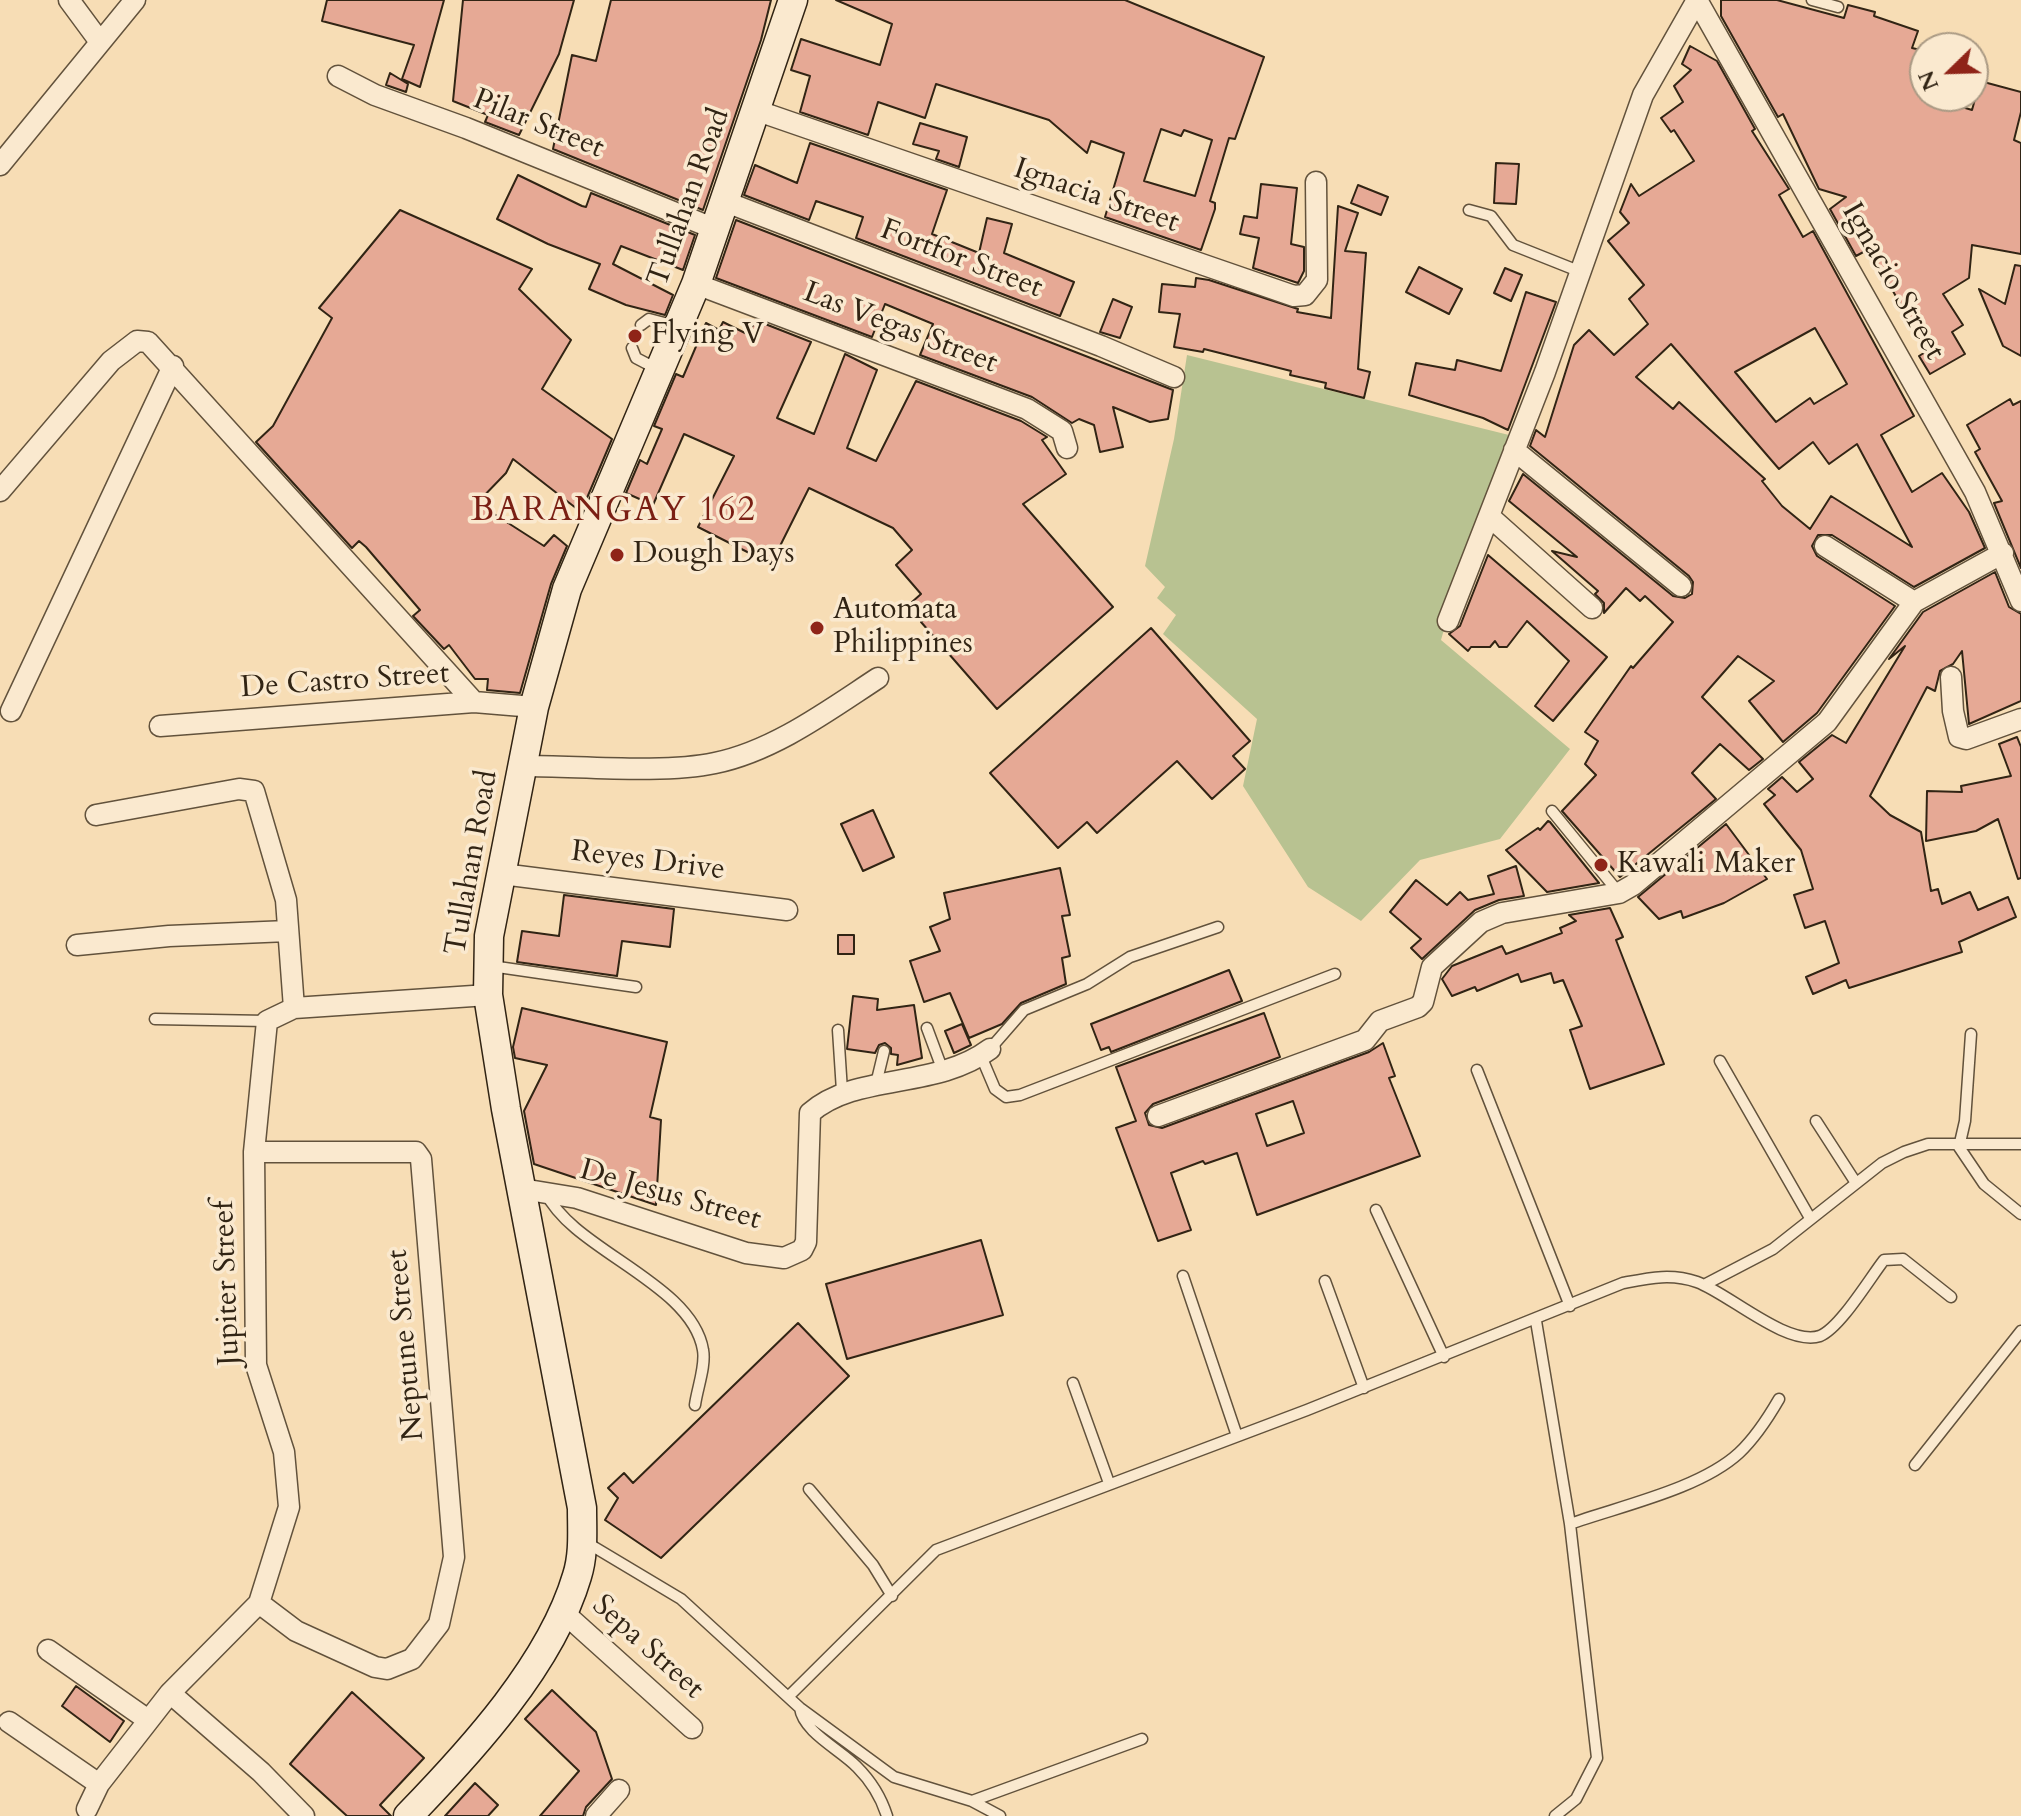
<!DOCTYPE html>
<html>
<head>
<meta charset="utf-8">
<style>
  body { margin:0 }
  #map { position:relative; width:2021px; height:1816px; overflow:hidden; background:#f7ddb5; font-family:Cardo,serif }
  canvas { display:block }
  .north { position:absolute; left:1909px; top:32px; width:80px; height:80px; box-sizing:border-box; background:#fae9cf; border:2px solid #aa9a84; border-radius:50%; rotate:247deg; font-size:22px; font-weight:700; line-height:32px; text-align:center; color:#312414 }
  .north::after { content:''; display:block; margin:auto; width:28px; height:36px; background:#8f2418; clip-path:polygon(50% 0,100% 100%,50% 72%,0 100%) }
</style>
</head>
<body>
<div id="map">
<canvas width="2021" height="1816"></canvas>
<div class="north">N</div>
</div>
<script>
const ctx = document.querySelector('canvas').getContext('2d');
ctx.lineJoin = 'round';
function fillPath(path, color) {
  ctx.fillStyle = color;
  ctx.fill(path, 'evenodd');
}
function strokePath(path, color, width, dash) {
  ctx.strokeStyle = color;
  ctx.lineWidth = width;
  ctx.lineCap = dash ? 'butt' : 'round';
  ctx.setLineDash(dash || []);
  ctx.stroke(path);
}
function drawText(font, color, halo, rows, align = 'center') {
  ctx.font = font + ' Cardo,serif';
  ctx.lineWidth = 7;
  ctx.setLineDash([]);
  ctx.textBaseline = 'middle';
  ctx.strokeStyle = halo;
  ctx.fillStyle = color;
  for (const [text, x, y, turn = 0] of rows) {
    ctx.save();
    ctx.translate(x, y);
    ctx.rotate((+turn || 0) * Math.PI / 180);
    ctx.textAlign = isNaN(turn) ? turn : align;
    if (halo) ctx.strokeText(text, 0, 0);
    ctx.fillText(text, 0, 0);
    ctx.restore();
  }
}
const green = new Path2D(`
  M1187,355L1513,436L1455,591L1441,640L1570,749L1500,839L1420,860L1361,921L1308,887L1243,786L1257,719L1163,634L1176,615L1157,598L1165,587L1145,566L1174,439Z`);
const building = new Path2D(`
  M327,0H444L420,87L402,79L414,45L322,21Z
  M463,0H574L559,54L519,135L485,122L488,115L453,101Z
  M611,0H771L761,40L703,210L553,149L572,55L596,61Z
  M836,0H1125L1264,57L1235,139L1229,138L1210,201L1215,203V209L1201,250L1105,217L1124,153L1091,141L1087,153L1049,120L936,84L925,118L878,102L868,135L800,112L810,76L791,70L801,39L880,65L892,24ZM1161,129L1181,136L1184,130L1212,140L1195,196L1144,181Z
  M1721,0H1777L1844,18L1848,5L1875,12L1874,16L1918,31L1912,48L1925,51V96L1972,110L1980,81L2021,92V112L2014,140L2021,143V254L1972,245L1969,278L1943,294L1963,325L1952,332L1965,354L1930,374L1919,356L1927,351L1869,249L1856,256L1830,209L1846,197L1819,189L1783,114L1778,117L1721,16Z
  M1690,46L1717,61L1755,129L1752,131L1789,189L1779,195L1803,237L1813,231L1914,416L1881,435L1912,492L1942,473L1969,512L1985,548L1914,587L1832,535H1818L1812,546L1817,556L1895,606L1817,713L1783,742L1749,701L1774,681L1738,656L1702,697L1763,759L1749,770L1720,744L1692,773L1716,799L1620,877L1562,811L1596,775L1585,764L1598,741L1585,732L1631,666L1633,668L1673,622L1645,596L1640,601L1626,588L1604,613V603L1595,594L1598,591L1552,551L1577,557L1509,501L1523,474L1673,596L1685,598L1692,594L1693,582L1689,576L1530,446L1536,430L1545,437L1574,345L1589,330L1614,355L1648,324L1629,299L1644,285L1608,241L1629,223L1620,212L1631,184L1639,196L1694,161L1674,130L1671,132L1661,118L1683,102L1674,86L1691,70L1682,64ZM1815,328L1847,384L1814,404L1810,398L1776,422L1735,372ZM1671,344L1779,469L1813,442L1829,464L1857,444L1912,547L1831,496L1810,529L1782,506L1762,481L1765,479L1679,402L1673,409L1636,377Z
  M390,73L408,84L406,92L386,85Z
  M920,123L967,137L959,167L936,159L939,151L913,144Z
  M810,143L947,190L932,234L979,253L987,218L1012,224L1004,253L1074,282L1060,316L856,238L863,217L816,201L809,220L744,195L755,165L797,183Z
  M1496,163L1519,164L1516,204L1494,203Z
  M518,175L582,206L586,207L591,193L695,235L683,270L621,246L613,264L673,295L665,315L626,305L589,289L600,264L548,244L497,219Z
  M1261,184L1297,188L1291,244L1304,247V271L1298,283L1253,268L1259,238L1240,234L1244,216L1257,218Z
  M1358,185L1388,197L1381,215L1351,203Z
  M1338,206L1358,213L1345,251L1366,253L1358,369L1370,372L1364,398L1325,388L1326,383L1290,375L1291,371L1204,349L1203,352L1174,347L1180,314L1159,312L1162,284L1195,287L1196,278L1209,280L1298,309L1297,312L1331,318Z
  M400,210L532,269L519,289L571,340L542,389L612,439L581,512L513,459L506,473L477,503L544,546L554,535L567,546L551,584L520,693L487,690L488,679H475L449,645L444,649L413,616L420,610L366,547L359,541L352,548L256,442L273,426L332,318L319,308Z
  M736,220L1173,390L1168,419L1150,422L1113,407L1123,447L1100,452L1094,425L1079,419L1072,423L1032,397L920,355L933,324L885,304L872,337L716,278Z
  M2015,265L2021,266V356L2003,346L1979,289L2005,304Z
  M1419,267L1462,289L1449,314L1406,292Z
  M1505,268L1522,275L1511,301L1494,293Z
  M1526,292L1556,302L1508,430L1483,418L1409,395L1416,363L1455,370L1457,360L1501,371Z
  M1113,299L1132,307L1120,338L1100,332Z
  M755,320L811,342L777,418L814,434L845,354L877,370L847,448L876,461L916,381L1021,421L1047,437L1042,440L1066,474L1023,504L1113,607L997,709L921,622L925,618L912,602L921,594L896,565L912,550L893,528L809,488L771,564L698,527L734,456L684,434L653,505L626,493L640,460L647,464L662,429L654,426L676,374L683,377L706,323L719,330L723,322L749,335Z
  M2010,399L2013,405L2021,401V568L1994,503L2002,501L1975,452L1980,449L1967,425Z
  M1488,555L1607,657L1553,721L1535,706L1569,661L1527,621L1507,647H1499L1495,641L1490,647H1471L1468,651L1449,634L1460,626Z
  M1995,572L2009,607L2021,614V701L1969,724L1962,651L1953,664L1940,671L1935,691L1927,687L1870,796L1890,815L1921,832L1931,891L1938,889L1942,904L1970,892L1978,910L2008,897L2016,917L1959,942L1962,952L1849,988L1846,980L1813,994L1806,977L1839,963L1825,921L1805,928L1794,895L1813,889L1801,850L1764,804L1775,795L1768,789L1782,777L1797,792L1813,779L1799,762L1832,735L1846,743L1905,646L1889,659L1923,612Z
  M1151,628L1250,741L1233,756L1245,769L1212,799L1177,761L1097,833L1087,822L1058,848L990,773Z
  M2017,737L2021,747V878L2018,879L1998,819L1976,831L1926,841L1927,791L1962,792L1961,786L2011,776L1999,744Z
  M873,810L894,857L863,871L841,824Z
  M1548,821L1550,822L1599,883L1547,892L1506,850L1538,828L1540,830Z
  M1726,824L1767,879L1724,903L1683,918L1681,911L1659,919L1638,897Z
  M1516,866L1524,896L1499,900L1475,910L1422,959L1411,948L1421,939L1390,912L1416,880L1447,905L1460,892L1468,900L1494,894L1488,876Z
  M1060,868L1070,915L1062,916L1070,956L1062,958L1066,984L1021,1003L1002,1024L969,1038L950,993L924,1002L910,961L940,951L930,927L950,919L944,893Z
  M564,895L674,909L670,947L622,941L617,976L517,962L522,931L559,936Z
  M1610,908L1623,937L1616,940L1664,1064L1590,1089L1570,1030L1582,1026L1563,980L1554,983L1551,973L1521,982L1518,974L1477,991L1475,987L1452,996L1442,979L1452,966L1502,946L1506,954L1562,933L1560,928L1576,921L1569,915Z
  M838,935H854V954H838Z
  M1229,970L1242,1001L1111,1052L1109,1047L1101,1050L1091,1024Z
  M853,996L878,999L877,1010L914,1005L922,1058L897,1065L898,1055L891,1054V1048L885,1043L879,1045L875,1053L847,1049Z
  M522,1008L667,1042L650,1117L661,1120L656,1205L534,1164L524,1111L547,1065L515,1058L513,1047Z
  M1264,1013L1280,1057L1153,1104L1145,1113L1149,1125L1162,1128L1369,1052L1383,1043L1395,1076L1389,1078L1420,1156L1257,1215L1237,1153L1205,1164L1203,1161L1171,1173L1191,1230L1158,1241L1116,1128L1136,1121L1116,1067ZM1293,1101L1304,1133L1267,1146L1256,1114Z
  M962,1024L971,1045L954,1053L945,1031Z
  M981,1240L1003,1315L847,1359L826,1284Z
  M798,1323L849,1376L661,1558L605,1520L618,1498L608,1488L624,1473L633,1483Z
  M76,1686L124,1721L110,1742L62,1706Z
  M552,1690L596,1732L612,1779L586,1807L583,1816H540L579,1771L525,1719Z
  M352,1692L424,1758L380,1805L391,1816H347L290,1764Z
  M475,1783L498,1805L488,1816H445Z`);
const lane = new Path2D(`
  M1812,0L1838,7
  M1469,210L1491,216L1513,245L1581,272
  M641,325L649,319L676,326
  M632,348L636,358L659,370
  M1552,811L1619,893
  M491,966L636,987
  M155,1019L267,1021
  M927,1028L943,1071
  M838,1030L842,1091
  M1971,1034L1965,1121L1959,1147L1984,1184L2021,1214
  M990,1049L1024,1010L1087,984L1130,957L1218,927
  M981,1056L995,1089L1006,1097L1020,1095L1335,974
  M1720,1061L1810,1218
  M1477,1070L1570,1306
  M876,1084L884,1051
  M1816,1121L1856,1183
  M546,1193C573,1250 692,1283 703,1350C706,1366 697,1389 695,1405
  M1376,1210L1444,1357
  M1183,1276L1237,1436
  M1325,1281L1364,1388
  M1704,1285L1773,1249L1882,1163L1904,1152L1928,1144H2021
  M1536,1321L1570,1524L1597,1758L1576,1799L1555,1816
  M1073,1383L1109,1483
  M1915,1465L2021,1331
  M809,1489L873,1565L892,1596
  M1570,1524C1620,1506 1700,1489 1739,1453C1756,1437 1768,1418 1779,1399
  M584,1541L681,1599L800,1708L894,1777L972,1801L1142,1739
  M788,1697L936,1550L1307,1410L1623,1283C1649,1278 1671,1273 1697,1282C1728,1293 1787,1347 1820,1336C1840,1328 1870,1278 1884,1260L1903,1259L1951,1297
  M800,1708C803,1732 841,1750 857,1767C871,1781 881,1797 887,1816
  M972,1801L1000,1816`);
const street = new Path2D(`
  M69,0L100,42
  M1697,0L1975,492L2021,601
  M338,76L375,95L466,128L715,229
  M758,111L1294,296L1305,295L1317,280L1316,182
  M0,165L135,0
  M726,202L1101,346L1174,377
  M696,284L1027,409L1062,431L1067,448
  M1514,450L1681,586
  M0,491L111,361L137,341L148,342L474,702
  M1489,516L1592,608
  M1825,546L1914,602
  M1448,621L1545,372L1643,95L1697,0
  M1951,677L1953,711L1959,737L1966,739L2021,719
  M11,711L173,366
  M160,726L474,702L534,707
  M525,766C580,766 663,774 715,763C774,751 829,710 878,678
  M96,815L239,789L254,791L286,900L294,1008
  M502,874L787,910
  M77,945L169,936L288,931
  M1158,1116L1365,1040L1380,1021L1418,1007L1423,1002L1432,967L1481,922L1502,913L1619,893L1633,885L1827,722L1914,602L2003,553
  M254,1152H416L421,1159L454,1557L439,1624L412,1659L387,1669L375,1667L296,1631L259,1603
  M522,1189L577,1198L746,1253L784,1258L802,1250L806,1242L810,1113C857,1072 935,1090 990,1049
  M563,1612L692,1728
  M48,1650L148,1720
  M170,1693L261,1772L304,1816
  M9,1722L99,1784
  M87,1809L99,1784L170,1693L259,1603L289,1507L284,1452L256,1365L254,1152L267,1021L294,1008L488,995
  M596,1816L619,1790`);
const secondary = new Path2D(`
  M408,1816C471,1751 551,1664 577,1576C584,1554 582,1531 582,1508L506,1109L488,995L489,936L534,707L567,589L696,284L793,0`);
const markers = [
  [635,336,8,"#8f2418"],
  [617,555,8,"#8f2418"],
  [817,628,8,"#8f2418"],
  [1601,865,8,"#8f2418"]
];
const streetNames = [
  ["Pilar Street",538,125,22],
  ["Ignacia Street",1096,197,19],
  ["Tullahan Road",690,198,-70],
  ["Fortfor Street",961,260,21],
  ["Ignacio Street",1892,282,60],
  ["Las Vegas Street",900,329,21],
  ["De Castro Street",345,682,-4],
  ["Reyes Drive",648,862,7],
  ["Tullahan Road",473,863,-80],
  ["De Jesus Street",670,1196,16],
  ["Jupiter Streef",228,1283,-92],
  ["Neptune Street",407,1345,-95],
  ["Sepa Street",647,1648,42]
];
const poiNames = [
  ["Flying V",651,336],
  ["Dough Days",633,555],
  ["Automata",833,611],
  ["Philippines",833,645],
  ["Kawali Maker",1617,865]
];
const quarterNames = [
  ["BARANGAY 162",614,512]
];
fillPath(green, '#b8c291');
fillPath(building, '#e6a995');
strokePath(building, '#312414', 2);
strokePath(lane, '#62523c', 13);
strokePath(street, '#62523c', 23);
strokePath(secondary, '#312414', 31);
strokePath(lane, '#fae9cf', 10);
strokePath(street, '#fae9cf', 20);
strokePath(secondary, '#fae9cf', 28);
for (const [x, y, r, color] of markers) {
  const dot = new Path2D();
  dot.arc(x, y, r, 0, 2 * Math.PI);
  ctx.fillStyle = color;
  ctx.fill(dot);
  strokePath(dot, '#fae9cf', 3);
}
drawText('30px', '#312414', '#fae9cf', streetNames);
drawText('30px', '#312414', '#fae9cf', poiNames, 'left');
ctx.letterSpacing = '2px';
drawText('34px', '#7a1f14', '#fae9cf', quarterNames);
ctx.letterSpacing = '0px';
</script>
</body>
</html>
